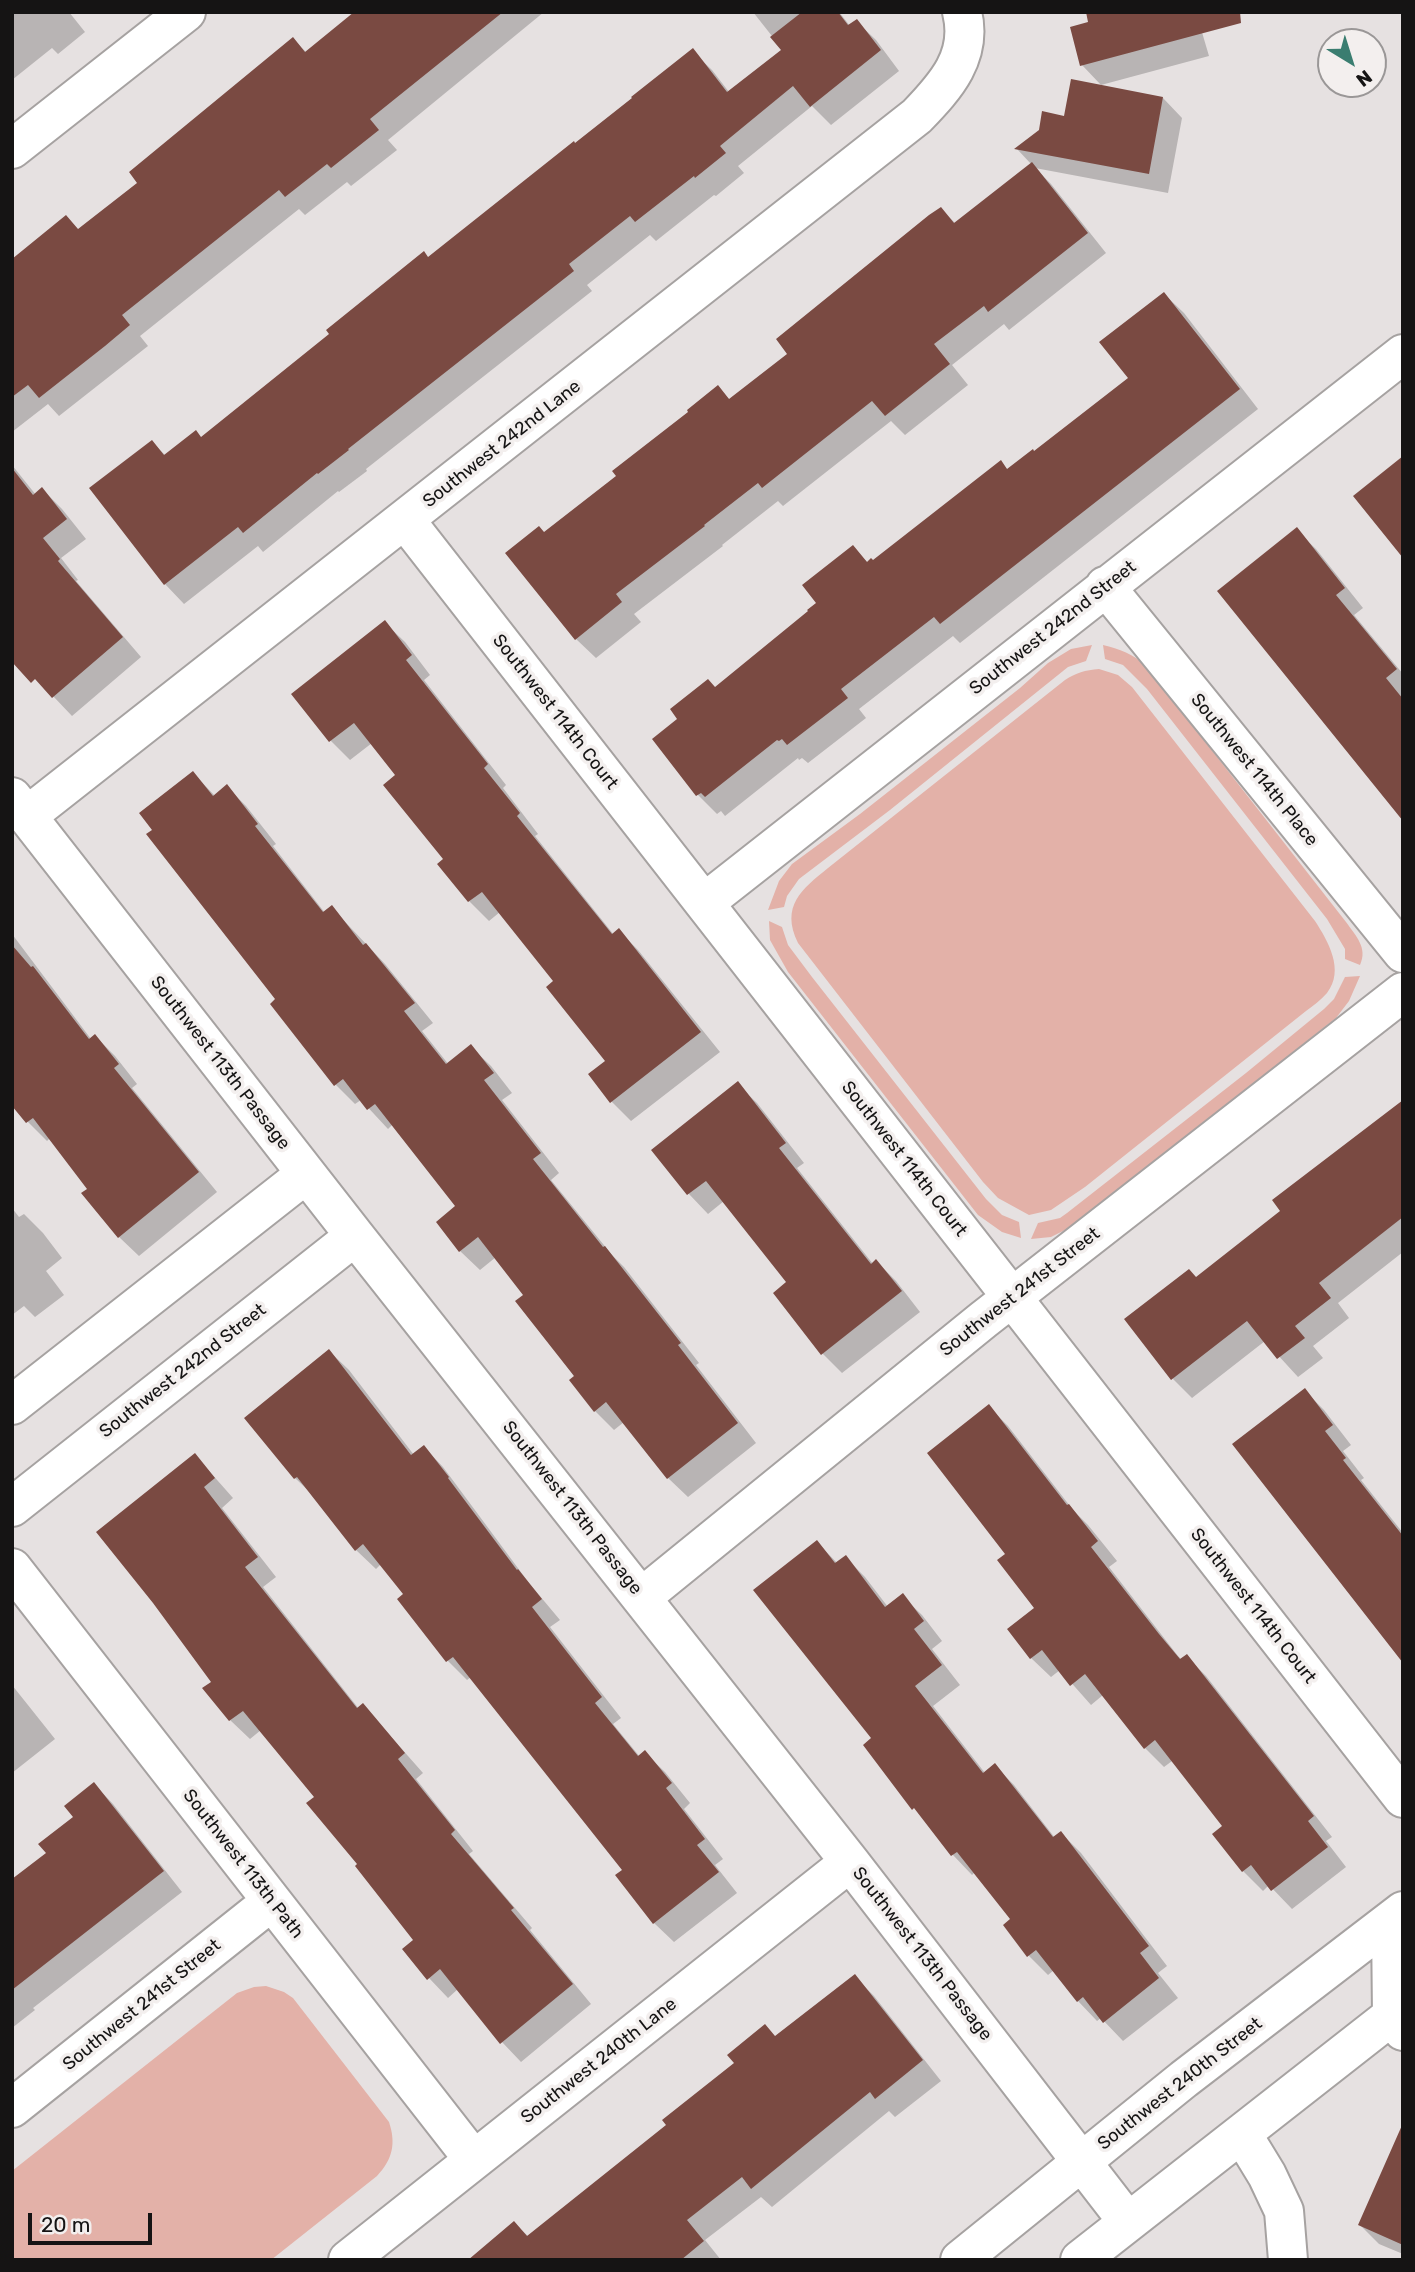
<!DOCTYPE html>
<html>
<head>
<meta charset="utf-8">
<style>
  body { margin:0 }
  #map { position:relative; width:1415px; height:2272px; overflow:hidden; background:#e6e1e1; font-family:Rubik,sans-serif }
  canvas { display:block }
  .frame { position:absolute; inset:0; border:14px solid #151414; pointer-events:none }
  .north { position:absolute; left:1317px; top:28px; width:70px; height:70px; box-sizing:border-box; background:#f3efee; border:2px solid #9a9797; border-radius:50%; rotate:142deg; font-size:19px; font-weight:700; line-height:28px; text-align:center; color:#151414 }
  .north::after { content:''; display:block; margin:auto; width:24px; height:32px; background:#3a7d70; clip-path:polygon(50% 0,100% 100%,50% 72%,0 100%) }
  .scale { position:absolute; left:28px; top:2213px; width:124px; height:32px; box-sizing:border-box; border:4px solid #151414; border-top:0; padding-left:9px; font-size:21px; line-height:24px; white-space:nowrap; color:#151414; -webkit-text-stroke:5px #f3efee; paint-order:stroke }
</style>
</head>
<body>
<div id="map">
<canvas width="1415" height="2272"></canvas>
<div class="frame"></div>
<div class="north">N</div>
<div class="scale">20 m</div>
</div>
<script>
const ctx = document.querySelector('canvas').getContext('2d');
ctx.lineJoin = 'round';
function fillPath(path, color) {
  ctx.fillStyle = color;
  ctx.fill(path, 'evenodd');
}
function strokePath(path, color, width, dash) {
  ctx.strokeStyle = color;
  ctx.lineWidth = width;
  ctx.lineCap = dash ? 'butt' : 'round';
  ctx.setLineDash(dash || []);
  ctx.stroke(path);
}
function drawText(font, color, halo, rows, align = 'center') {
  ctx.font = font + ' Rubik,sans-serif';
  ctx.lineWidth = 7;
  ctx.setLineDash([]);
  ctx.textBaseline = 'middle';
  ctx.strokeStyle = halo;
  ctx.fillStyle = color;
  for (const [text, x, y, turn = 0] of rows) {
    ctx.save();
    ctx.translate(x, y);
    ctx.rotate((+turn || 0) * Math.PI / 180);
    ctx.textAlign = isNaN(turn) ? turn : align;
    if (halo) ctx.strokeText(text, 0, 0);
    ctx.fillText(text, 0, 0);
    ctx.restore();
  }
}
const green = new Path2D(`
  M1092,645L1086,661L1068,667L890,810L799,879L787,896L784,907L768,910L779,881L792,864L860,814L1020,688L1048,663L1071,649Z
  M1103,645C1119,649 1134,654 1146,666L1346,922C1356,936 1368,948 1360,965L1345,959V949L1327,919L1147,689L1123,665L1105,659Z
  M1099,669L1118,675L1132,687L1315,921C1328,941 1345,970 1327,993C1321,1000 1313,1006 1306,1011L1085,1187L1051,1210L1029,1215L998,1198L983,1182L798,943C780,906 802,889 828,868L1065,680C1076,673 1085,670 1099,669Z
  M769,921L782,927L788,945L812,977L986,1199L1002,1215L1019,1222L1021,1238L1002,1232L978,1215L788,972L770,940Z
  M1360,976L1349,1001L1336,1018L1077,1224L1051,1237L1031,1239L1038,1223L1060,1218L1067,1213L1246,1073L1324,1009L1334,999L1345,977Z
  M266,1986L284,1992L293,1998L389,2122C396,2143 393,2159 377,2176L271,2260H12V2171L237,1993L254,1987Z`);
const shadow = new Path2D(`
  M12,12H69L85,32L58,54L52,48L12,80Z
  M357,12H544L388,140L397,150L351,186L347,182L305,215L299,209L140,336L148,346L59,416L48,404L12,432V261L79,230L140,183L293,39L307,53Z
  M753,12H839L850,26L856,21L876,40L899,71L831,125L812,106L738,166L744,173L716,196L714,195L656,241L650,235L587,285L592,291L366,469L367,471L339,492L338,491L263,552L258,546L184,604L165,584L91,489L152,442L166,456L201,439L692,51L712,70L729,92L783,50Z
  M1196,12L1209,56L1101,85L1082,65Z
  M1163,98L1182,118L1168,193L1035,168L1051,184L1106,253L1009,330L1004,324L952,365L968,385L905,435L891,421L783,506L778,501L722,545L723,546L634,614L641,622L596,658L576,639L545,534L618,476L718,388L730,400L790,354L941,209L956,224L1032,165L1017,149L1065,118Z
  M1164,294L1184,313L1258,409L960,643L953,636L859,709L866,718L808,763L802,758L799,760L798,758L725,816L721,811L717,814L698,795L715,688L819,603L853,548L868,563L873,562L1001,463L1008,470L1034,453L1130,379Z
  M12,465L36,495L42,489L62,509L86,539L61,558L78,580L76,581L141,657L72,716L53,696L12,638Z
  M1296,530L1316,549L1363,608L1354,615L1403,674V815Z
  M385,623L405,642L430,675L424,680L506,785L503,788L538,834L535,836L614,935L619,931L638,950L720,1052L631,1121L612,1102L608,1061L555,981L500,912L489,921L469,901L440,864L446,860L397,775L372,743L350,760L331,741L294,694Z
  M193,773L215,796L227,787L246,806L276,844L273,846L325,913L332,908L385,964L433,1023L422,1031L449,1065L471,1047L491,1066L512,1093L502,1100L559,1173L551,1180L612,1255L624,1267L699,1363L696,1365L756,1443L688,1497L668,1478L624,1422L614,1430L595,1411L525,1295L496,1257L480,1270L460,1251L458,1206L393,1124L388,1129L361,1100L355,1104L336,1085Z
  M12,934L91,1039L95,1036L115,1056L137,1084L132,1088L217,1192L139,1256L119,1237L84,1193L89,1189L50,1138L47,1141L28,1122L12,1102Z
  M737,1084L757,1103L804,1163L797,1168L873,1264L876,1261L896,1281L920,1312L842,1373L823,1354L789,1282L724,1201L708,1214L689,1194L654,1150Z
  M1403,1103V1252L1338,1303L1349,1318L1313,1346L1323,1358L1298,1377L1265,1341L1192,1398L1173,1379L1197,1279L1283,1212Z
  M12,1208L19,1217L24,1214L43,1233L62,1258L46,1271L64,1295L35,1317L24,1306L12,1315Z
  M329,1351L349,1370L414,1455L424,1447L443,1467L529,1583L560,1620L550,1627L621,1718L613,1724L640,1757L645,1753L665,1772L690,1803L684,1809L723,1859L715,1865L737,1893L674,1942L654,1923L617,1875L625,1870L471,1677L467,1680L448,1661L405,1595L381,1564L376,1569L356,1550L315,1497L295,1478Z
  M1304,1390L1324,1410L1351,1445L1343,1451L1364,1478L1361,1480L1403,1533V1660Z
  M989,1407L1008,1426L1073,1510L1088,1525L1117,1561L1109,1567L1178,1656L1182,1660L1186,1656L1206,1676L1332,1837L1326,1841L1346,1867L1292,1909L1269,1885L1263,1891L1243,1871L1214,1835L1225,1827L1172,1761L1164,1767L1145,1748L1103,1695L1091,1705L1060,1670L1051,1677L1031,1658L1037,1608L1007,1554Z
  M195,1455L233,1498L222,1508L276,1577L263,1587L359,1709L363,1705L423,1773L416,1779L473,1851L469,1854L532,1928L530,1930L591,2004L521,2062L502,2042L458,1989L448,1998L429,1978L415,1941L359,1865L316,1797L261,1730L250,1739L230,1720L213,1682Z
  M817,1542L838,1564L846,1558L865,1577L888,1607L902,1596L922,1615L942,1641L932,1649L960,1685L933,1706L985,1773L995,1766L1014,1785L1055,1838L1061,1833L1081,1853L1167,1966L1158,1973L1178,1998L1123,2041L1101,2018L1097,2021L1078,2001L1054,1970L1048,1975L1029,1956L1012,1920L975,1872L972,1875L953,1855L865,1745L873,1739Z
  M12,1685L55,1739L12,1773Z
  M94,1784L113,1804L182,1892L33,2008L35,2010L12,2028V1882L48,1853L76,1817Z
  M854,1976L874,1996L941,2081L895,2117L889,2111L772,2207L761,2197L705,2240L721,2260H470L514,2223L529,2237Z
  M1403,2146V2254L1379,2244L1360,2225Z`);
const building = new Path2D(`
  M354,12H503L370,119L379,130L331,168L327,164L285,197L279,190L122,315L130,325L105,346L39,398L28,385L12,397V259L66,215L78,229L137,183L129,172L293,37L305,52Z
  M802,12H838L848,25L857,19L881,50L810,107L793,86L720,146L726,153L695,178L694,176L635,222L630,216L569,264L574,271L348,449L349,450L318,474L317,473L243,533L238,527L164,585L89,488L152,440L164,455L196,430L201,437L329,334L326,330L424,251L428,257L574,141L575,143L632,98L631,97L693,48L727,92L781,50L770,37Z
  M1086,12H1240L1241,23L1080,66L1070,27L1088,22Z
  M1071,79L1163,97L1149,174L1014,149L1039,130L1042,111L1064,116Z
  M1032,162L1088,233L988,312L984,306L934,344L950,364L885,416L872,401L762,488L758,483L704,525L705,526L616,594L622,602L575,640L505,553L539,526L544,532L616,476L612,471L688,412L687,410L718,385L729,399L787,354L776,339L929,215L941,207L954,223Z
  M1164,292L1240,389L940,624L934,617L841,689L848,698L787,745L782,739L779,741L777,740L705,797L701,793L696,796L652,739L677,719L670,709L708,679L715,687L808,611L807,610L816,603L802,585L853,545L867,562L871,558L873,560L1001,460L1007,469L1033,449L1034,451L1128,378L1099,342Z
  M1403,456V558L1353,496Z
  M12,468L33,495L42,487L67,519L43,538L60,559L58,561L123,637L52,698L35,679L31,683L12,662Z
  M1297,527L1345,588L1336,595L1397,669L1386,678L1403,699V821L1217,591Z
  M385,620L412,655L406,660L488,764L484,768L520,813L517,816L612,934L619,928L701,1032L610,1103L588,1074L605,1061L546,987L553,981L482,892L468,902L437,864L443,859L383,785L395,775L354,723L329,742L291,694Z
  M193,771L213,796L227,784L258,824L255,826L323,912L332,905L363,945L366,943L415,1003L404,1011L446,1064L471,1044L494,1073L484,1080L541,1153L533,1159L603,1247L605,1246L681,1343L678,1345L738,1423L667,1479L606,1402L594,1412L569,1380L574,1376L515,1301L523,1295L478,1237L459,1252L436,1222L455,1206L375,1104L367,1110L343,1079L334,1086L270,1004L275,999L146,834L152,830L139,813Z
  M12,945L31,967L33,966L89,1039L95,1034L119,1064L114,1068L199,1172L118,1238L81,1193L87,1189L33,1118L26,1123L12,1106Z
  M738,1081L786,1143L779,1148L871,1264L876,1259L902,1291L821,1355L773,1293L786,1282L706,1181L687,1195L651,1150Z
  M1403,1100V1217L1319,1283L1331,1298L1295,1326L1305,1338L1277,1359L1247,1321L1171,1380L1124,1319L1189,1269L1196,1277L1280,1211L1272,1200Z
  M329,1349L411,1455L424,1445L449,1477L448,1478L517,1570L518,1569L542,1599L532,1607L602,1697L595,1703L638,1756L645,1750L672,1783L666,1788L705,1839L697,1845L719,1872L653,1924L615,1875L622,1870L453,1657L446,1662L397,1599L403,1594L363,1544L355,1551L297,1477L294,1479L244,1418Z
  M1305,1388L1333,1425L1325,1431L1346,1458L1343,1460L1403,1536V1663L1232,1444Z
  M989,1404L1067,1505L1069,1504L1098,1541L1091,1547L1159,1634L1180,1659L1187,1654L1314,1816L1308,1821L1328,1847L1271,1891L1251,1865L1242,1872L1212,1834L1222,1826L1155,1740L1144,1749L1085,1674L1070,1686L1042,1650L1030,1659L1007,1629L1034,1608L997,1560L1005,1554L927,1453Z
  M195,1453L215,1478L204,1487L258,1557L245,1567L357,1708L363,1703L405,1753L398,1759L455,1830L451,1834L514,1908L511,1910L573,1984L500,2044L440,1969L427,1980L402,1949L413,1940L355,1866L357,1864L306,1803L314,1797L243,1711L229,1721L202,1688L211,1682L153,1603L96,1532Z
  M817,1540L835,1563L846,1555L885,1607L903,1593L924,1621L914,1629L942,1665L915,1686L983,1773L995,1763L1053,1837L1061,1831L1149,1946L1140,1953L1159,1978L1103,2023L1083,1997L1077,2002L1036,1950L1027,1957L1003,1925L1010,1919L957,1852L951,1856L914,1808L912,1810L863,1745L871,1738L753,1590Z
  M94,1782L164,1871L12,1990V1879L46,1853L38,1844L73,1817L64,1806Z
  M855,1974L923,2060L875,2099L870,2092L751,2189L742,2177L687,2220L704,2241L681,2260H468L514,2221L527,2236L666,2125L662,2120L734,2063L727,2055L765,2024L775,2036Z
  M1403,2123V2245L1358,2225Z`);
const minor = new Path2D(`
  M12,149L186,12
  M405,520L1403,1798
  M1105,586L1403,953
  M12,797L355,1236L850,1862L1128,2222
  M27,816L917,116C946,86 973,56 962,12
  M704,903L1403,354
  M12,1405L306,1174
  M12,1507L355,1236
  M12,1568L474,2160
  M642,1597L983,1320L1403,992
  M1391,1921L1392,2016L1403,2031
  M12,2108L272,1901
  M1242,2134L1267,2175L1284,2211L1288,2260
  M348,2260L850,1862
  M960,2260L1184,2079L1403,1911
  M1080,2260L1403,2007`);
const streetNames = [
  ["Southwest 242nd Lane",502,444,-38],
  ["Southwest 242nd Street",1053,628,-38],
  ["Southwest 114th Court",555,712,52],
  ["Southwest 114th Place",1254,770,51],
  ["Southwest 113th Passage",220,1063,52],
  ["Southwest 114th Court",904,1159,52],
  ["Southwest 241st Street",1020,1292,-38],
  ["Southwest 242nd Street",183,1371,-38],
  ["Southwest 113th Passage",572,1508,52],
  ["Southwest 114th Court",1253,1606,52],
  ["Southwest 113th Path",243,1864,52],
  ["Southwest 113th Passage",922,1954,52],
  ["Southwest 241st Street",142,2005,-39],
  ["Southwest 240th Lane",599,2061,-38],
  ["Southwest 240th Street",1180,2084,-38]
];
fillPath(green, '#e3b1a8');
fillPath(shadow, '#0003');
fillPath(building, '#7a4a42');
strokePath(minor, '#a6a2a1', 42);
strokePath(minor, '#fff', 38);
drawText('18px', '#151414', '#f3efee', streetNames);
</script>
</body>
</html>
